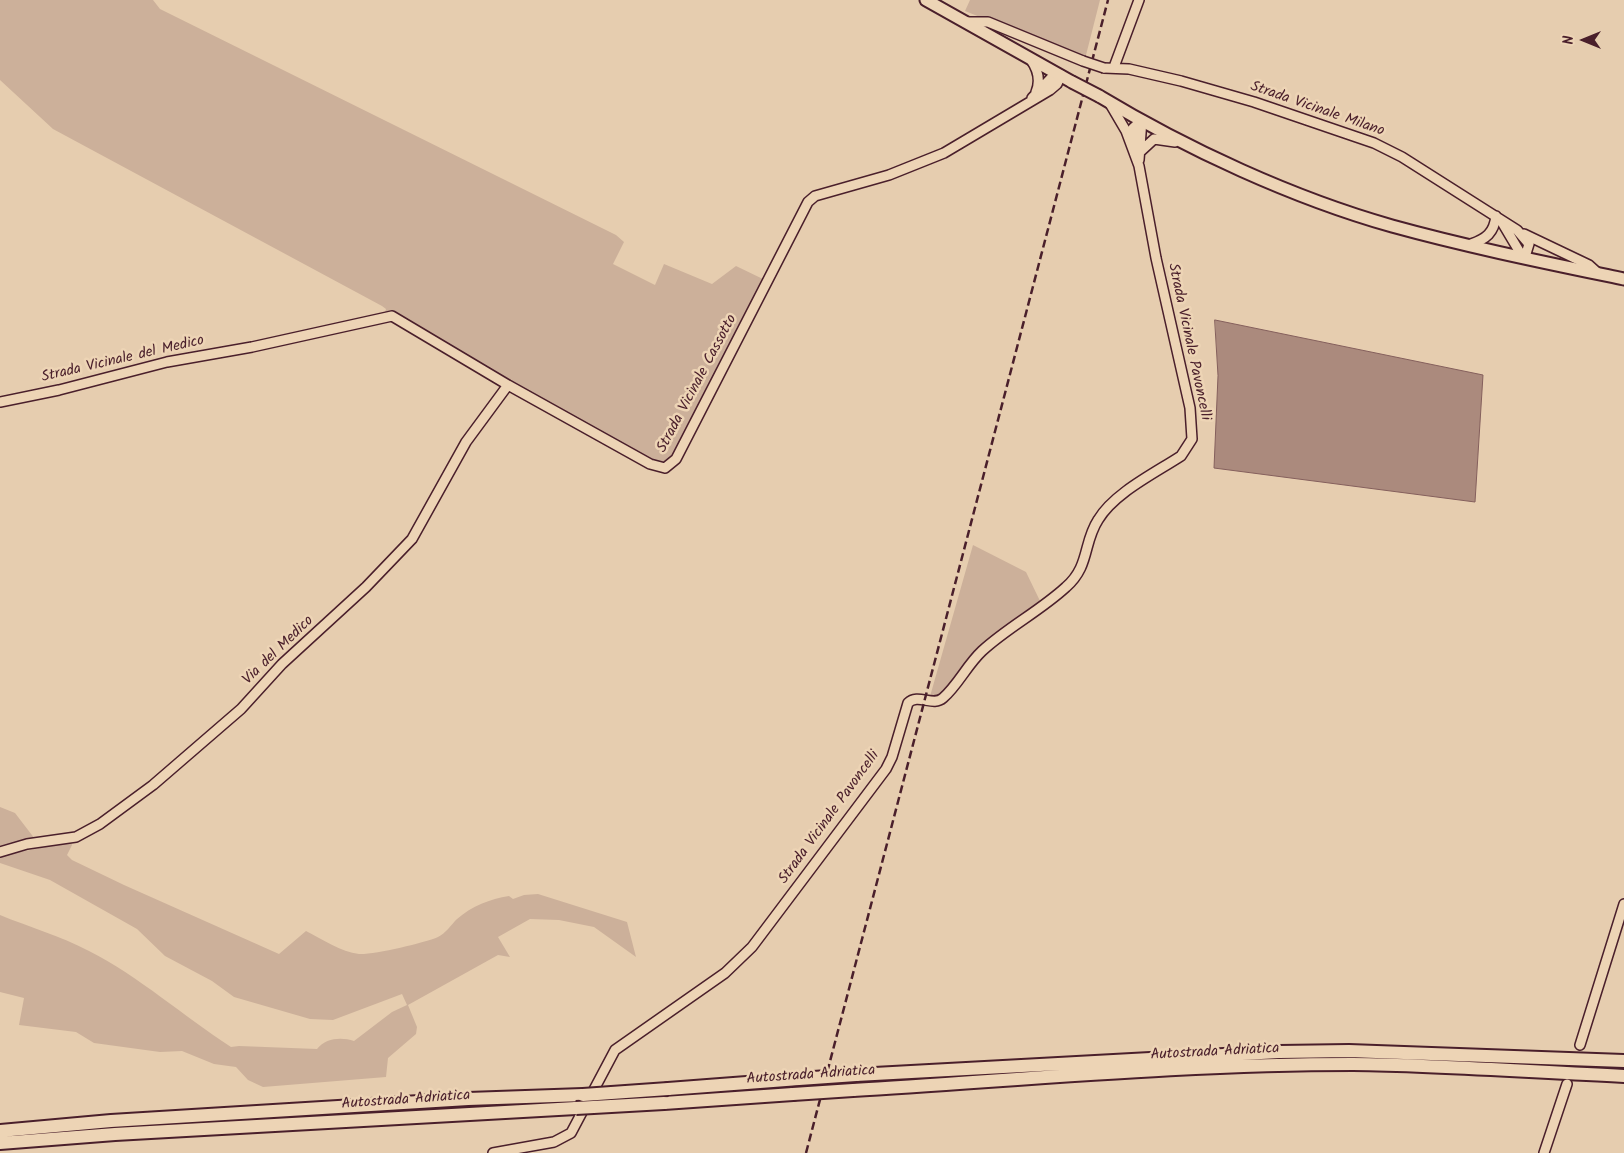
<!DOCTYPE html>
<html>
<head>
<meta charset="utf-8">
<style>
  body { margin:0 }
  #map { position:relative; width:1624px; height:1153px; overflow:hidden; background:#e6cdaf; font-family:Kalam,sans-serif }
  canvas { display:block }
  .north { position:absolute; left:1559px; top:15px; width:50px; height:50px; -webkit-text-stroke:4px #edd4b5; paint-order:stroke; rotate:270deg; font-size:14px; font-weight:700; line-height:20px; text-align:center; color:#4a1f2b }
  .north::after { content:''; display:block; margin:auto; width:18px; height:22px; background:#4a1f2b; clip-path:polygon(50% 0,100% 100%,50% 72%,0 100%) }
</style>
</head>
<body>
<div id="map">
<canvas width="1624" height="1153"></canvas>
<div class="north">N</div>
</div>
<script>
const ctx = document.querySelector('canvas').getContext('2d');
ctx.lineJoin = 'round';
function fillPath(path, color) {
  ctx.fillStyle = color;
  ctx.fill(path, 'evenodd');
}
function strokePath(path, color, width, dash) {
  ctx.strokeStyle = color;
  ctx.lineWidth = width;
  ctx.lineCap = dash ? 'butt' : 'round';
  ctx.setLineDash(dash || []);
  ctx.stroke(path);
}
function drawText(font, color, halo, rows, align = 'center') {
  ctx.font = font + ' Kalam,sans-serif';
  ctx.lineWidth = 5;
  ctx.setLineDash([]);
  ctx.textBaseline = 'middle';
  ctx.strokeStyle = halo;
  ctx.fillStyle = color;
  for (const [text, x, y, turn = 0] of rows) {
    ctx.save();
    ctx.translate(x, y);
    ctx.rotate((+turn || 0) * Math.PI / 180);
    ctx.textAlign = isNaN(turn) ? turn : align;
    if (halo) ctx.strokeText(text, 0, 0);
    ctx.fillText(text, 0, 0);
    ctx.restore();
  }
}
const green = new Path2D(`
  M0,0H153L160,9L616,235L624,242L613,264L655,285L664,264L712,284L736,266L765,280L672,460L656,465L384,316L386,309L382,306L53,129L0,80Z
  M970,0H1100L1085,59L965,11Z
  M973,545L1026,572L1041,603L1010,626L942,696L929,700Z
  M0,807L15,813L38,843L0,853Z
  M71,842L72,845L67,855L72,860L124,885L279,954L306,931C322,939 341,952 359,954C373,955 424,943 438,937C445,934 451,925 457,919C472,906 490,899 509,896L513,899L524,895L538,894L627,922L636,957L594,927L559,920L530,919L498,937L510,957L498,955L408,1005L417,1027L416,1034L388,1058L386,1077L263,1087L248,1080L236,1067L214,1064L182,1051L160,1052L94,1043L76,1032L19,1025L24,998L0,992V915C29,927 61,936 89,951C140,977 183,1016 231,1047L239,1046L317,1049C326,1038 341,1037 354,1041L392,1012L407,1005L402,994L333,1020L310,1019L234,997L212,981L165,956L137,929L50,880L0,863V858L5,855Z`);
const water = new Path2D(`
  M1215,320L1483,375L1475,502L1214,468L1218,376Z`);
const minor = new Path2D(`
  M967,22H988L1083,61
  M1031,60C1038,70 1041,80 1036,92
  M1114,67L1139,0
  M1104,68L1129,69L1181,81L1254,102L1374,143L1402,157L1517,230L1529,244L1525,257
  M1032,98L1051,78L1061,75
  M1132,142L1133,128L1142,120L1139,160
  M1141,151L1154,139L1175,142
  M1503,224L1522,256
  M1524,234L1589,265L1599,274
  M1471,244C1486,239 1494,233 1496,216
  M0,402L59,390L167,362L252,347L392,316L508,385L650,464L665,468L676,459L808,202L815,196L889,175L944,153L1050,90L1057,84L1061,75
  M0,852L27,844L76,837L100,824L153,785L241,709L282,664L366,587L412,539L466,442L508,385
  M1580,1045L1624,904
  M493,1153L554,1142L571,1133L615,1050L725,973L752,947L886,769L892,757L908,703C918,693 933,707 943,698C958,685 967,665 982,651C1008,627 1040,611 1066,587C1090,566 1083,543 1098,520C1114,493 1155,473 1181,456L1192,439L1190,408L1156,258L1139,166L1126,131L1109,102
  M1544,1153L1567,1084`);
const major = new Path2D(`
  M926,0L1072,82
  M1099,96C1187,149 1293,198 1392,226C1468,247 1547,263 1624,279`);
const highway = new Path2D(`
  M856,1075L1279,1052L1349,1051L1624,1061
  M668,1089L799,1079
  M853,1090C1019,1080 1186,1064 1353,1064C1443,1065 1534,1072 1624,1076
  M664,1103L793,1094
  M0,1131L111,1121L468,1099L583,1095
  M0,1143L115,1134L576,1108`);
const rail = new Path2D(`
  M806,1153L1108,0`);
const minorBridge = new Path2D(`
  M1083,61L1104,68`);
const majorBridge = new Path2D(`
  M1072,82L1099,96`);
const highwayBridge = new Path2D(`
  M799,1079L856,1075
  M793,1094L853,1090
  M583,1095L668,1089
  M576,1108L664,1103`);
const streetNames = [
  ["Strada Vicinale Milano",1317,110,19],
  ["Strada Vicinale Pavoncelli",1188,342,78],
  ["Strada Vicinale del Medico",123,360,-13],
  ["Strada Vicinale Cassotto",698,384,-62],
  ["Via del Medico",279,651,-44],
  ["Strada Vicinale Pavoncelli",830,818,-54],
  ["Autostrada Adriatica",1215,1053,-3],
  ["Autostrada Adriatica",811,1076,-4],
  ["Autostrada Adriatica",406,1101,-4]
];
fillPath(green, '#ccb09a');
fillPath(water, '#ab8a7d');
strokePath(water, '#845f5c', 1);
strokePath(minor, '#4a1f2b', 12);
strokePath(major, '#4a1f2b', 15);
strokePath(highway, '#4a1f2b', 16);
strokePath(minor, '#edd4b5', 9);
strokePath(major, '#edd4b5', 11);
strokePath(highway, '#edd4b5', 12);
strokePath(rail, '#4a1f2b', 2.5, [8, 4]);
strokePath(minorBridge, '#4a1f2b', 12, []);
strokePath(majorBridge, '#4a1f2b', 15, []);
strokePath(highwayBridge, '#4a1f2b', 16, []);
strokePath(minorBridge, '#edd4b5', 9);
strokePath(majorBridge, '#edd4b5', 11);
strokePath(highwayBridge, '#edd4b5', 12);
drawText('15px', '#4a1f2b', '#edd4b5', streetNames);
</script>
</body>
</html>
